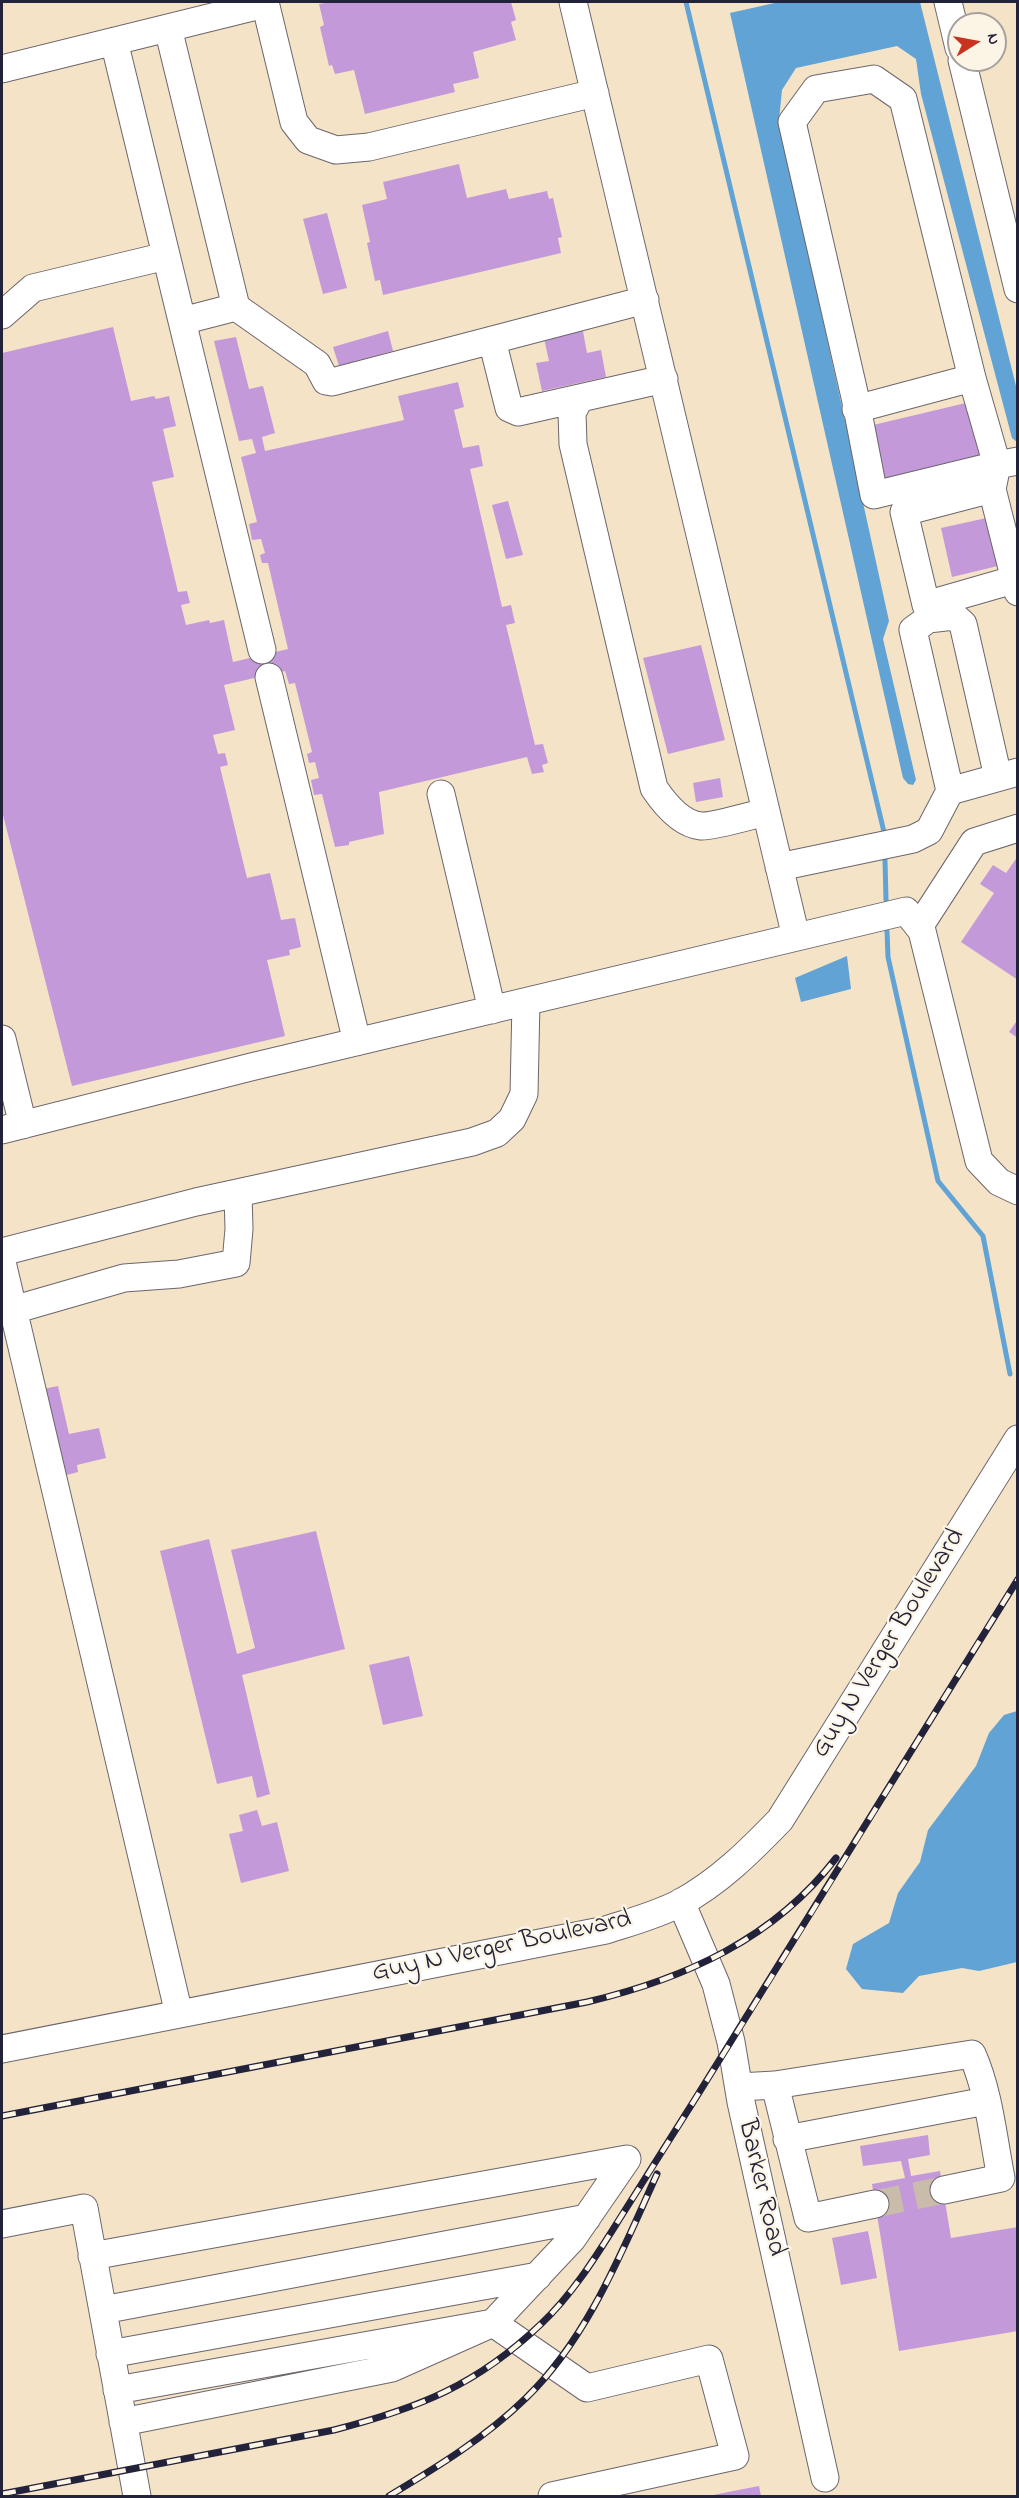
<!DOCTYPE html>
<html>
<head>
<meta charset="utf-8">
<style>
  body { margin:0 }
  #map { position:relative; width:1019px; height:2498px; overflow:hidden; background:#f4e3c6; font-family:"Indie Flower",sans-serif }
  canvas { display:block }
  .frame { position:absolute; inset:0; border:3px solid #22223b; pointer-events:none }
  .north { position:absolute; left:947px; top:12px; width:60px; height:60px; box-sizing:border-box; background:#fcf5e5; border:2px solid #a5a1a1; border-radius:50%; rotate:79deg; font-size:16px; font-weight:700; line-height:24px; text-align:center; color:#22223b }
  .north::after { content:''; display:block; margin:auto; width:21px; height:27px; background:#c8321e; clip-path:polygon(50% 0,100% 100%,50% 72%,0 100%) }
</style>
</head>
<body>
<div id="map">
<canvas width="1019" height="2498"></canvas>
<div class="frame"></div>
<div class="north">N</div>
</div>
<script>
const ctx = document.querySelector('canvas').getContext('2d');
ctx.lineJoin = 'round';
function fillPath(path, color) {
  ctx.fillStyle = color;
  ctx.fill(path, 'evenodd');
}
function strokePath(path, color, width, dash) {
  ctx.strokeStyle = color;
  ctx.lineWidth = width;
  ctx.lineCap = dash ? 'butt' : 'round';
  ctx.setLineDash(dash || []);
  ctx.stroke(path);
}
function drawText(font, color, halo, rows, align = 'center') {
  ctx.font = font + ' "Indie Flower",sans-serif';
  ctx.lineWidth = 4.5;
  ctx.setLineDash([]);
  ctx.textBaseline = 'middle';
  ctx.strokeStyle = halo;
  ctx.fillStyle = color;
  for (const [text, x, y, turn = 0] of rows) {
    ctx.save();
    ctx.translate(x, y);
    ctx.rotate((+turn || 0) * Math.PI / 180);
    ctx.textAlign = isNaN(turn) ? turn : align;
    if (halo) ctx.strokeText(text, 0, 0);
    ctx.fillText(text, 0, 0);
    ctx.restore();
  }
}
const water = new Path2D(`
  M779,2H920L1017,390V442L1012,438L921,94L916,59L897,46L796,68L782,90L779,120L889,621L883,639L916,780L913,785L908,784L903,778L730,13Z
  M847,956L851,989L801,1002L795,978Z
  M1017,1711V1962L979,1971L962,1968L919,1976L903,1993L862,1989L846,1969L853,1944L889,1923L898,1893L920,1862L928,1830L976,1766L989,1733L1004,1715Z`);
const stream = new Path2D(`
  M686,2L884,832
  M885,860L886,900
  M887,931L888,957L938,1181L983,1236L1010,1374`);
const building = new Path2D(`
  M331,2H511L516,20L511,22L516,40L473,52L479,78L453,84L455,92L365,114L354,70L335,74L332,65L329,66L320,27L324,25L319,4Z
  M459,164L467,198L506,189L509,199L547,191L549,199L553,198L562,237L558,238L561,253L383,295L380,280L375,281L367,243L370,242L362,205L387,199L383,182Z
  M327,213L347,288L323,294L303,219Z
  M582,326L587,353L601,350L606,377L542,391L536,363L549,361L543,334Z
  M113,327L131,401L154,396L156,399L169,396L176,426L163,429L174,477L152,482L178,592L187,591L190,603L181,605L186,625L209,620L210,623L224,620L233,662L288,649L268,563H262L260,555L265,553L261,539L252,540L249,524L257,522L241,457L256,453L252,439L239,441L214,341L236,337L249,389L263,386L275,433L262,437L265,451L404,420L398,396L458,382L464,407L454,410L463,448L479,445L483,466L470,469L502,607L511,605L515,623L506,625L535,745L543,744L548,763L542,765L544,772L532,774L527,757L379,792L384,834L349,842V845L335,847L322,794L314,795L311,780L319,778L315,762L309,763L307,754L312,752L295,683L289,684L285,671L224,685L235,730L213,735L218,754L225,753L228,765L220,767L247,878L270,873L281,920L295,918L301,947L289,950L290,955L267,960L285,1036L72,1086L2,811V353Z
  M388,331L393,351L339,366L333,347Z
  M970,402L984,457L883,481L869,426Z
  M508,501L523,555L506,559L492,505Z
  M991,517L1002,565L952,577L941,528Z
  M701,645L725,740L668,754L643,658Z
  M720,778L723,797L696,802L693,783Z
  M1018,856V980L961,942L994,893L980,884L993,865L1006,873Z
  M1018,1019V1038L1009,1032Z
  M58,1386L69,1434L99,1428L106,1458L77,1465L78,1472L63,1476L43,1389Z
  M316,1531L345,1649L242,1675L270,1794L257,1798L252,1776L217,1784L160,1551L209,1539L237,1654L255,1648L231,1550Z
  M409,1656L423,1716L383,1725L369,1665Z
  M257,1810L262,1826L277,1822L289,1871L241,1883L229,1834L243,1831L239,1815Z
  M928,2135L930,2155L908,2159L911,2176L940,2171L951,2238L1018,2227V2331L899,2351L872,2184L905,2178L901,2161L863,2166L860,2146Z
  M868,2231L877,2278L841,2285L832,2238Z
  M759,2486L761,2496H713V2495Z`);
const minorTunnel = new Path2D(`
  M875,2204L944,2190`);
const minor = new Path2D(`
  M265,2L294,122L308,140L336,150L369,147L595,93
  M573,2L796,937
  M948,2L959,48
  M168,28L236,307L317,364L326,381L332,382L645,300
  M114,41L262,650
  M962,60L1018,289
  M2,69L265,4
  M874,79L903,99L972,378L997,465L874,495L855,397L792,122L816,89Z
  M2,315L33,288L166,256
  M182,321L236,307
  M492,340L509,408L518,412L580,398
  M664,379L580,398L572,413L573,444L654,788C664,803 681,824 701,826C713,827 752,815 766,812
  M856,409L972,378
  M1018,461L997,465L992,489L1018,592
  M992,489L904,512L926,605L1013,580
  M269,677L357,1042
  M950,791L913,630L928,619L954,616L963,624L998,777
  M441,794L492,1010
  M779,867L913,839L929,831L950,791L1018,772
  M919,927L974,842L1018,828
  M2,1039L23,1125
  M2,1130L251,1067L906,911L922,931L979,1161L999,1182L1018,1191
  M2,1252L196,1202L472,1142L497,1133L512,1119L524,1094L526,1002
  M2,1262L179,2014
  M13,1310L124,1278L179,1274L236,1263L239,1229L238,1193
  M681,1902L716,1984L731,2042L741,2102L825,2478
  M2,2049L606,1930C631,1922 657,1915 680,1903C719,1882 750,1851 780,1820L1018,1439
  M775,2085L808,2218L875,2204
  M739,2087L775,2085L972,2054C989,2092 993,2137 1001,2178L944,2190
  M787,2139L986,2101
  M2,2224L84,2208L137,2496
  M92,2256L627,2159L572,2239L493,2323L392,2368L123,2422
  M103,2310L587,2218
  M110,2354L538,2276
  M117,2390L493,2323L587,2388L709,2359L735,2456L552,2496`);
const rail = new Path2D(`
  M2,2116L587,2002C684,1979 774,1939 836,1858
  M2,2494L334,2430C419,2408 477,2385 541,2324C574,2293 598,2253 622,2215C647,2176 672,2136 697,2096C805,1924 911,1751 1018,1579
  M389,2496C437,2467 485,2438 526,2398C588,2338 622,2251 657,2174`);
const streetNames = [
  ["Guy N Verger Boulevard",890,1644,-58],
  ["Guy N Verger Boulevard",502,1948,-12],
  ["Barker Road",760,2188,77]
];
fillPath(water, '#60a3d4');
strokePath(stream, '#60a3d4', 5);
fillPath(building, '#c499da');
strokePath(minorTunnel, '#cabcaa', 27, [27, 14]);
strokePath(minor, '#6c666c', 29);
strokePath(minor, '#fff', 27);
strokePath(rail, '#22223b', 7);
strokePath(rail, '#fcf5e5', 4.5, [14]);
drawText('27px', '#22223b', '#fcf5e5', streetNames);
</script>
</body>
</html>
